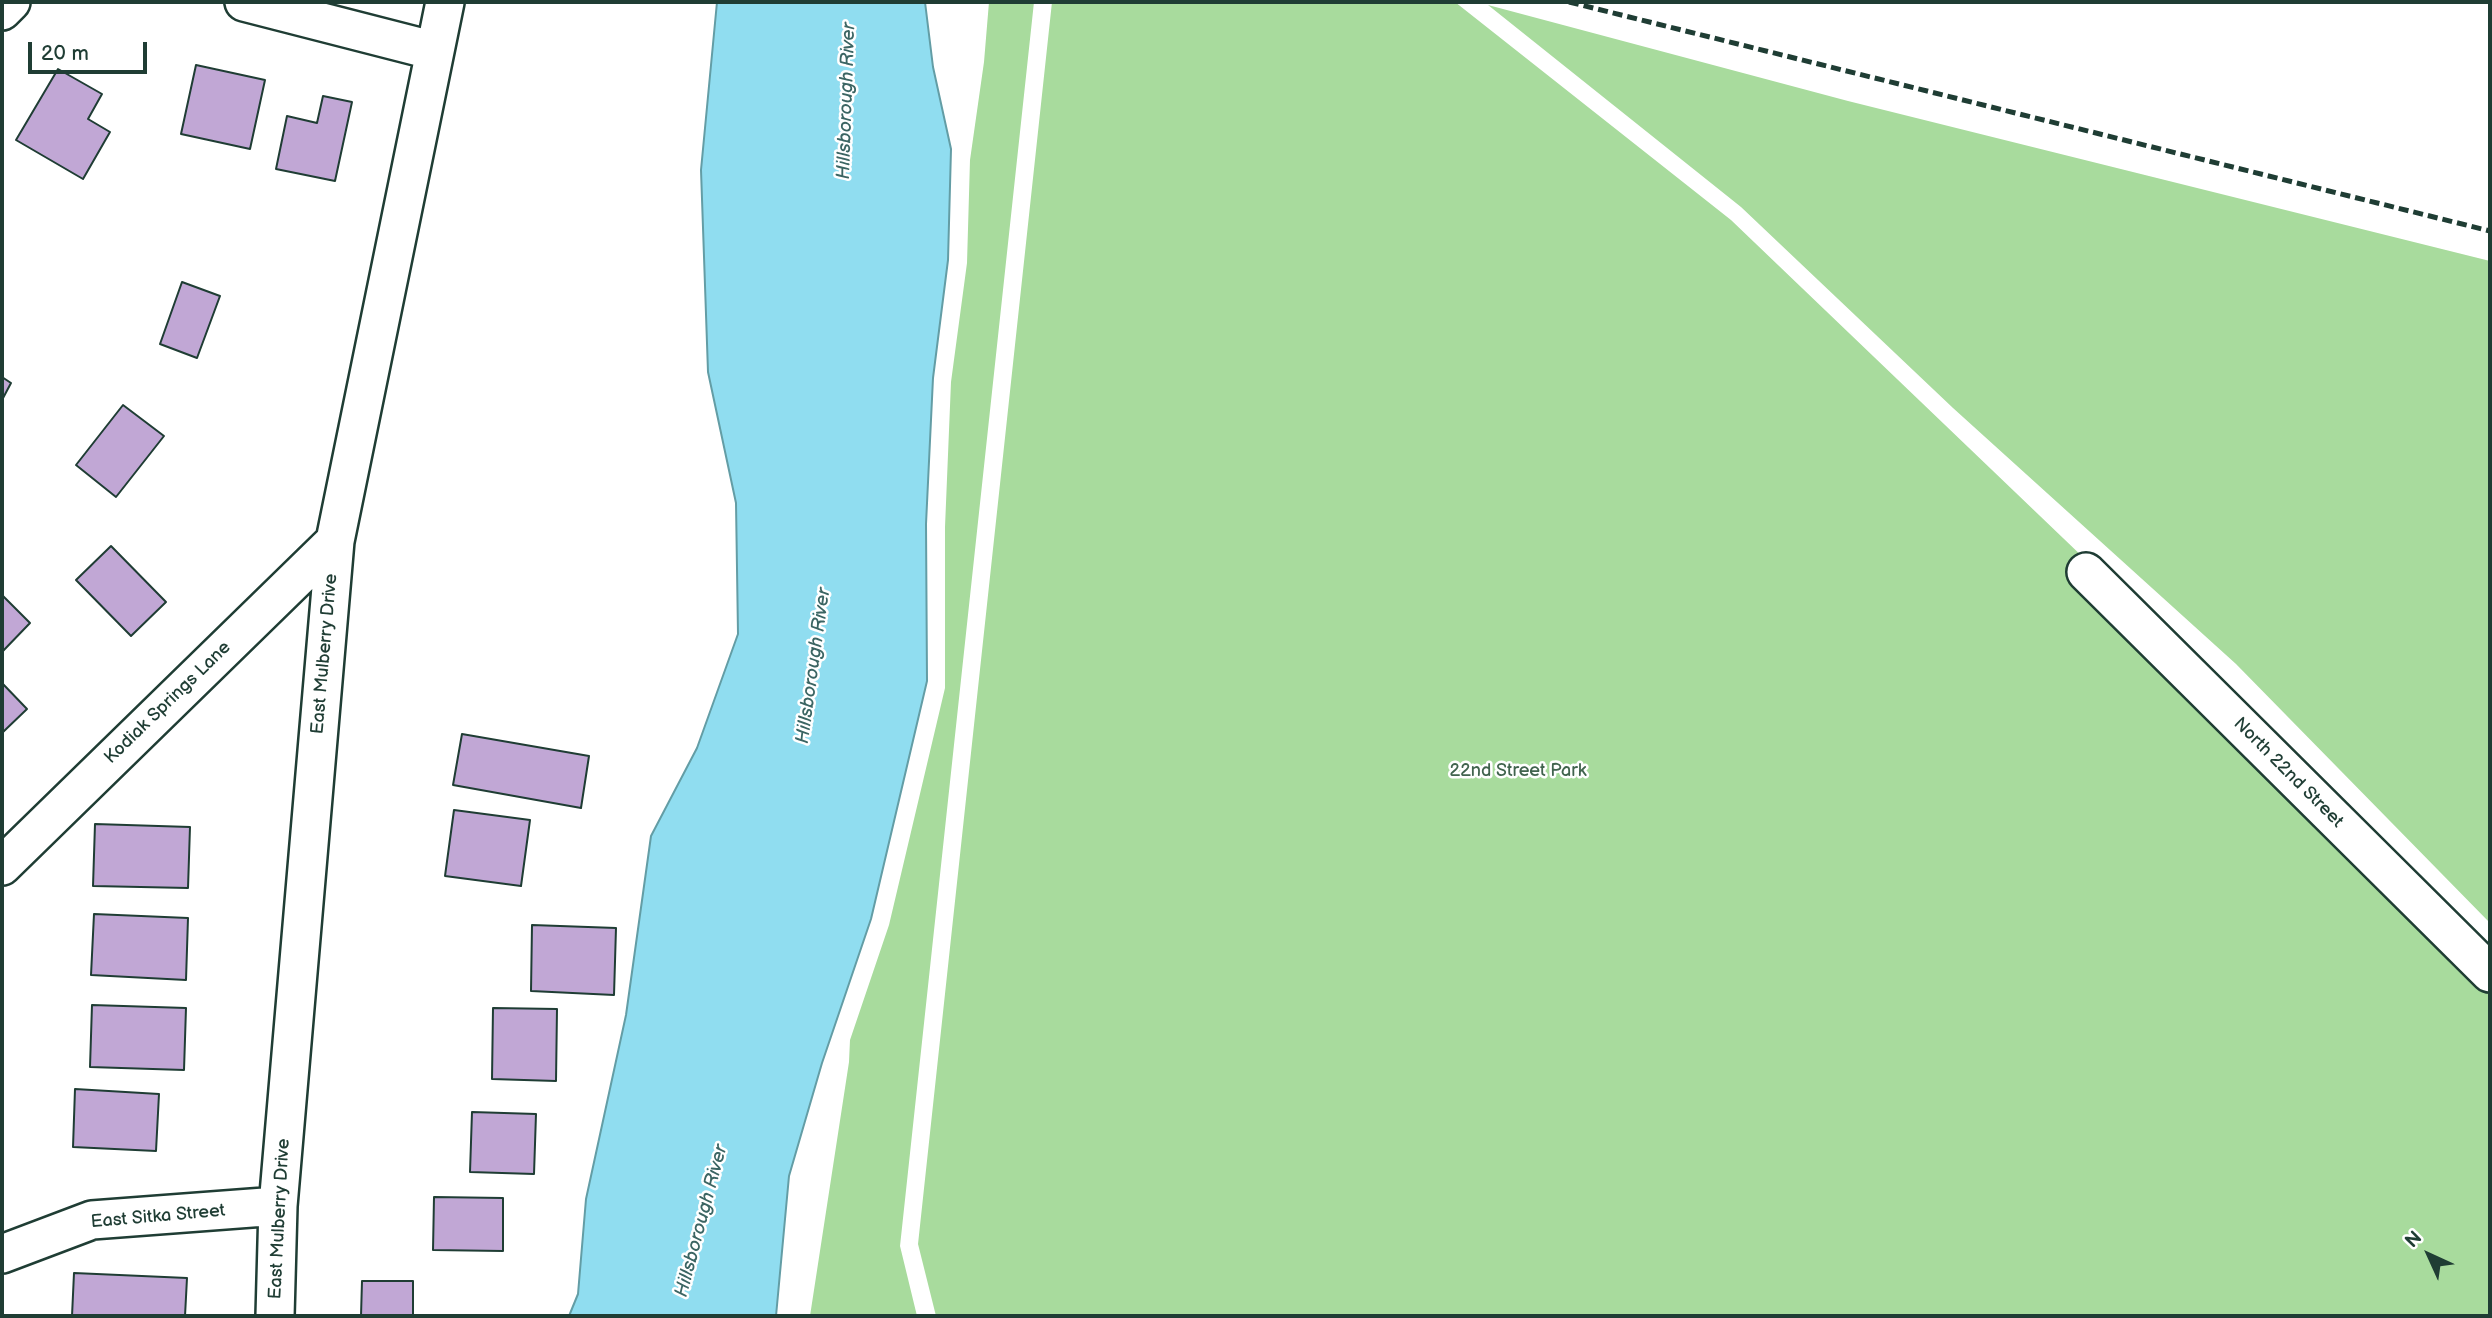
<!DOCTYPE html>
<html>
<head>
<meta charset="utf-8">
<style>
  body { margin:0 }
  #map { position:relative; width:2492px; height:1318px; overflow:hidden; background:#fff; font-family:"Balsamiq Sans",sans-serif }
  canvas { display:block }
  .frame { position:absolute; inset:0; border:4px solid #1f3d34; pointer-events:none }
  .north { position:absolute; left:2394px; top:1220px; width:70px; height:70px; -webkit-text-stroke:5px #fff; paint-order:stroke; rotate:315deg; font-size:19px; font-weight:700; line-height:28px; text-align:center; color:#1f3d34 }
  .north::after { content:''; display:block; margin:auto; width:24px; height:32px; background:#1f3d34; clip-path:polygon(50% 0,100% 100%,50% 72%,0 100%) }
  .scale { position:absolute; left:28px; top:42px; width:119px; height:32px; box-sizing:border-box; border:4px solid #1f3d34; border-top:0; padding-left:9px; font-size:21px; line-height:24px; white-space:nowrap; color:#1f3d34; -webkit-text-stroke:5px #fff; paint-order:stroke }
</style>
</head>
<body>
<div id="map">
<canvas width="2492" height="1318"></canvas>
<div class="frame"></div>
<div class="north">N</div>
<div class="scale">20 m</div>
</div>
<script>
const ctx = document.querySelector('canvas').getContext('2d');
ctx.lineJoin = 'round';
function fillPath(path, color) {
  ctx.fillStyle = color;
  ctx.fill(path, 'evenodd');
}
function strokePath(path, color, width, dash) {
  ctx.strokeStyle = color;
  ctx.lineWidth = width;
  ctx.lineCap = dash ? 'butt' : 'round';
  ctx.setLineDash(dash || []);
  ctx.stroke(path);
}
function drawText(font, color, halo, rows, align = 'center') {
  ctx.font = font + ' "Balsamiq Sans",sans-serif';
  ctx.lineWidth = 5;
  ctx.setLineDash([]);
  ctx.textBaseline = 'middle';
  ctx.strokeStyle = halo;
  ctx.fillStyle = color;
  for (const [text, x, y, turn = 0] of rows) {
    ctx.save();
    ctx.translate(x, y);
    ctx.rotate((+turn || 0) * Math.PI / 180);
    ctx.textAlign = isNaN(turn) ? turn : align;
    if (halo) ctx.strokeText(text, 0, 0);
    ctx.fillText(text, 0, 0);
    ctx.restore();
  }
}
const green = new Path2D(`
  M989,2H1034L900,1246L917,1316H810L849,1062L850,1040L889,925L945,688V527L951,382L967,263L970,160L984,62Z
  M1052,2H1455L1731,220L2490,947V1316H936L918,1244Z
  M1488,5L1848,101L2490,261V923L2236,664L1953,408L1741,207Z`);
const water = new Path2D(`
  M717,2H925L933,67L951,149L948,260L933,378L926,524L927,681L871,919L822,1063L789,1176L776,1316H569L578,1294L586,1199L626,1015L651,836L697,748L738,634L736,503L708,372L701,170Z`);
const building = new Path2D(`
  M196,65L265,80L250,149L181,134Z
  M58,69L102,94L88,119L110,132L83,179L16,140Z
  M323,96L352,102L335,181L276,169L287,116L317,123Z
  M182,282L220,296L197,358L160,344Z
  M2,377L11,383L2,400Z
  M123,405L164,436L116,497L76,465Z
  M111,546L166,602L131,636L76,580Z
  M2,595L30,623L2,652Z
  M2,683L27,709L2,733Z
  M462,734L589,756L581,808L453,785Z
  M454,810L530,820L521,886L445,876Z
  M95,824L190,827L188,888L93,886Z
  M94,914L188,918L186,980L91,975Z
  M532,925L616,928L614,995L531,991Z
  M92,1005L186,1008L184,1070L90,1067Z
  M493,1008L557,1009L556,1081L492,1079Z
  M75,1089L159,1094L156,1151L73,1147Z
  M472,1112L536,1114L534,1174L470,1172Z
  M434,1197L503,1198V1251L433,1250Z
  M74,1273L187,1278L185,1316H72Z
  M362,1281H413V1316H361Z`);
const street = new Path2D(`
  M244,2L435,51
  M2,11L11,2
  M2086,572L2490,973
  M2,866L335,541
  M2,1254L92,1220L278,1206
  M275,1316L278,1206L335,541L445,2`);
const rail = new Path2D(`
  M1569,2L2490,231`);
const streetNames = [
  ["East Mulberry Drive",325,654,-85],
  ["Kodiak Springs Lane",168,703,-44],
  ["North 22nd Street",2288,773,45],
  ["East Sitka Street",158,1217,-5],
  ["East Mulberry Drive",280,1219,-87]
];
const parkNames = [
  ["22nd Street Park",1518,771]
];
const waterNames = [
  ["Hillsborough River",847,101,-88],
  ["Hillsborough River",814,666,-82],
  ["Hillsborough River",702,1221,-75]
];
fillPath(green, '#a8db9d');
fillPath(water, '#90ddf0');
strokePath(water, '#639da5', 2);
fillPath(building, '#c1a7d5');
strokePath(building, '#1f3d34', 2);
strokePath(street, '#1f3d34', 42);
strokePath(street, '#fff', 37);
strokePath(rail, '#1f3d34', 5, [10, 5]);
drawText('18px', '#1f3d34', '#fff', streetNames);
drawText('18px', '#41644e', '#fff', parkNames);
drawText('italic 19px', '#3b6563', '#fff', waterNames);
</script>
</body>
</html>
